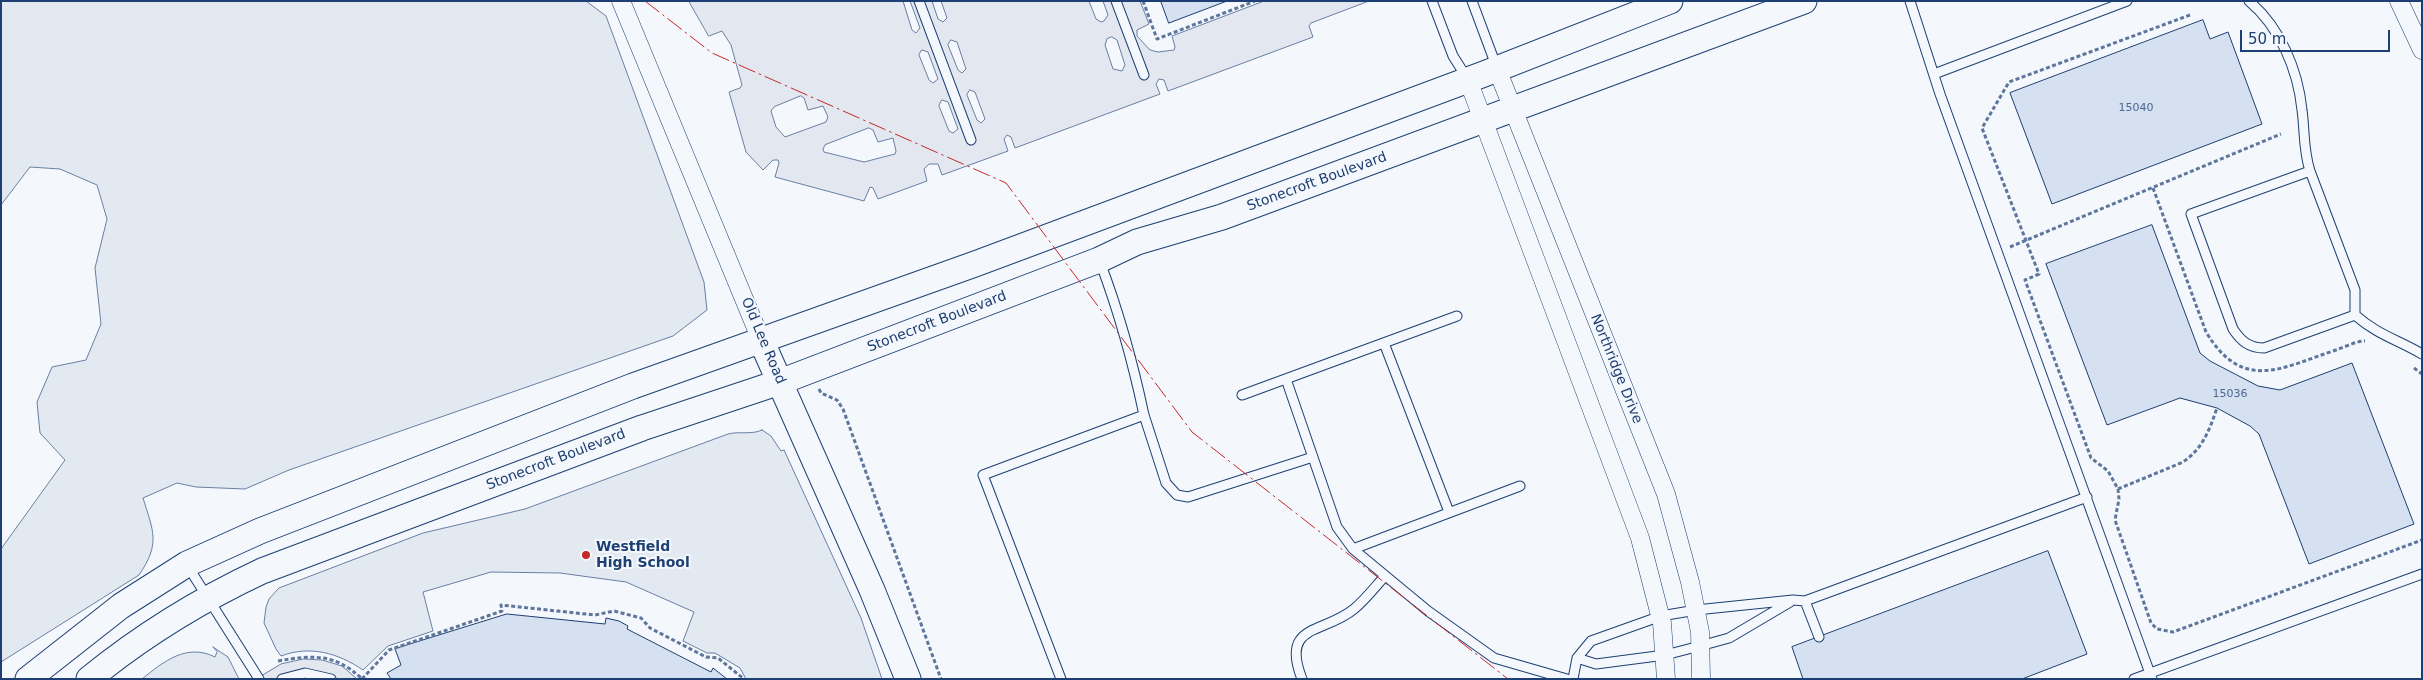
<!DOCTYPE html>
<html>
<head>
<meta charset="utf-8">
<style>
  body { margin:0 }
  #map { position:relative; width:2423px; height:680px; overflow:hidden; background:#f4f7fb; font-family:"DejaVu Sans",sans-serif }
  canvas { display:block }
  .frame { position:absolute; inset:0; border:2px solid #1d3f73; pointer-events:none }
  .scale { position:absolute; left:2240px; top:30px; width:150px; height:22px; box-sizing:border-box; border:2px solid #1d3f73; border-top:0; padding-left:6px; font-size:15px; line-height:18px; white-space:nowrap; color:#1d3f73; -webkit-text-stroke:4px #f4f7fb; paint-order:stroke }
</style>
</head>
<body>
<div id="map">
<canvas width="2423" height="680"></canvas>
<div class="frame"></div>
<div class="scale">50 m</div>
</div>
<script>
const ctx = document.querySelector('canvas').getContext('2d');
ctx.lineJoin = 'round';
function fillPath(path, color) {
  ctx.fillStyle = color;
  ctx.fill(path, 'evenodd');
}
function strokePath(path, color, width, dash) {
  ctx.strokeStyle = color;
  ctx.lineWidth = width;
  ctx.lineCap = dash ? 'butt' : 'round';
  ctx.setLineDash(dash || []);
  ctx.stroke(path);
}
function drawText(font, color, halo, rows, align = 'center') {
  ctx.font = font + ' "DejaVu Sans",sans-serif';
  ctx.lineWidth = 4;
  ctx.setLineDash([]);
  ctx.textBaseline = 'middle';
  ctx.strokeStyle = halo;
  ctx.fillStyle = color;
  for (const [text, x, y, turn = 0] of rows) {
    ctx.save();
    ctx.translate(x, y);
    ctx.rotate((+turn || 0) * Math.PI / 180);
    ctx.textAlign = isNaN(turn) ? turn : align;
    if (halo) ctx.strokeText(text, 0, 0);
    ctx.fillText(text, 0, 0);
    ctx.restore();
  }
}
const green = new Path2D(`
  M1,1H586L606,16L704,282L707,310L673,336L289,470L245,489L196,487L177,483L143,498C153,531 161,543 139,575L1,662V549L65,460L40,433L37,402L52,367L86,360L101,324L95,268L107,219L97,185L60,169L30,167L1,205Z
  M762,430L771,436L781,451L784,450L861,618L882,679H746L740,668L715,653H707L683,641L694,612L626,582L560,573L491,572L423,592L433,631L388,646L363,670C338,653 310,645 281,656L276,649L264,623L266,607L269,599L279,588L423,533L525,509L728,434C740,431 752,435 762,430Z
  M213,647L228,657L239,679H142C164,661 187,643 215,657L217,652Z`);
const parking = new Path2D(`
  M689,1H903L912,30L916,33L920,28L910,1H932L938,19L943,22L947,18L941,1H1089L1096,19L1101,22L1104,21L1108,15L1103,1H1140L1149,24L1137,30V36L1150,50L1158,52L1174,50L1175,47L1172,36L1264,1H1369L1311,23L1309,26L1313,37L1168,91L1164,80L1159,79L1156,84L1160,94L1015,148L1011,137L1007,135L1004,139L1008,151L942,175L938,164H929L924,169L927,181L878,199L873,188L870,187L864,201L775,177L779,163L778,160H773L763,170L746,152L729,92L740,88L742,85L731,45L722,31L709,36ZM1112,37L1117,40L1125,65L1122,71L1113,69L1105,45L1107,39ZM951,40L957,42L966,69L962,73L958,70L948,45ZM922,50L928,52L938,79L933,83L929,80L919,55ZM970,90L975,92L985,119L981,123L977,120L967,95ZM801,96L804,98L808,110L823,106L828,117L826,122L785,137L776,127L771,111L774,107ZM942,100L948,102L958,129L953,133L949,131L939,106ZM869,128L873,130L878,142L893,138L896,151L895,154L864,162L824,152L823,149L825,145Z
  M304,659L322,660L342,666L357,679H256L281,664Z`);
const building = new Path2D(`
  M1161,1H1227L1169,23Z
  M2203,20L2210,39L2228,32L2262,124L2052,204L2010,93Z
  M2152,225L2200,353L2210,361L2258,386L2280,390L2352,363L2414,524L2309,564L2259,434L2250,426L2217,408L2180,398L2107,425L2046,264Z
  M2048,551L2087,654L2022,679H1803L1792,647Z
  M507,614L605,624L606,618L619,621L628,626L627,629L711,672L713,668L727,679H391L387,673L401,665L395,649Z`);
const path = new Path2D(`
  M1143,1L1157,39L1255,1
  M2190,15L2009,82L1982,128L2039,274L2025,280L2091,458L2108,471L2118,489L2119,499L2115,520L2151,623L2157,629L2173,632L2422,540
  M2153,188L2206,332C2243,393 2281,368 2336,350C2345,347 2356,341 2365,341
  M2010,247L2281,134
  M2414,368L2422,374
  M819,389L821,393L837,400L843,409L941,679
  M2118,489L2183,462C2203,448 2209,431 2217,408
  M278,661C312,655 335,653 362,679
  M362,679L389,650L502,611L501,605L595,615L614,611L641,618L650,628L706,657L718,658L744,679`);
const lane = new Path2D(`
  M919,1L971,140
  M1116,1L1144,75
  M1432,1L1453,56L1467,78
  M1472,1L1497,68
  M1910,1L1940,94L2152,679
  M2249,1C2280,27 2298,70 2302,110C2305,132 2303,149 2310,171
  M1934,74L2127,1
  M1100,262C1119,312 1133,363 1144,415
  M2355,315L2264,348C2249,348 2241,341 2233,329L2191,214L2310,171L2355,290V315C2378,335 2396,339 2422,354
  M1384,343L1449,512
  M1286,379L1337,527L1353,549L1428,611L1494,658L1567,679
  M1242,395L1457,316
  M1353,549L1520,486
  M187,565L259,679
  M1805,601L1819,637
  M1577,658L1596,664L1665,655L1700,646L1729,638L1790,602
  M282,679L305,673L331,679
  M1061,679L983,475L1144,415L1166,483L1177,495L1188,497L1313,457
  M1302,679C1280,623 1324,634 1354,609C1365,600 1375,587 1385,576
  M1573,679L1577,658L1591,641L1661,616L1696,610L1793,600L1805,601L2087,497
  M2134,679L2422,574`);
const street = new Path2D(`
  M621,1L761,340
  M2399,1L2422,50
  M1497,69L1666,494L1690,582L1700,632L1701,679
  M1468,80L1640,538L1662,623L1666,679`);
const secondary = new Path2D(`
  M761,340L872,590L908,679
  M28,679L121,606L187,564L260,531L633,386L975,264L1484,74L1670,1
  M89,679C144,634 198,601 262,571L642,428L780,382L1099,260L1137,242L1222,217L1804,1`);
const power = new Path2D(`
  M645,1L712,53L1006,183L1192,432L1508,679`);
const markers = [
  [586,555,5,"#c62828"]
];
const numberNames = [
  ["15040",2136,108],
  ["15036",2230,394]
];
const streetNames = [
  ["Stonecroft Boulevard",1317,182,-20],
  ["Stonecroft Boulevard",937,322,-21],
  ["Old Lee Road",763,341,67],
  ["Northridge Drive",1616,369,68],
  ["Stonecroft Boulevard",556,460,-21]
];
const poiNames = [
  ["Westfield",596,547],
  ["High School",596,563]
];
fillPath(green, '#e3e9f0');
strokePath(green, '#687fa3', 1);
fillPath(parking, '#e3e8f0');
strokePath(parking, '#687fa3', 1);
fillPath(building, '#d5e0f0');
strokePath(building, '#1d3f73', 1);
strokePath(lane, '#1d3f73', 11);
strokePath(street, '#1d3f73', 19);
strokePath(secondary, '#1d3f73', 27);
strokePath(path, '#5e769c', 3, [4, 2.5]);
strokePath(lane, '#f4f7fb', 9);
strokePath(street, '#f4f7fb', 18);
strokePath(secondary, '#f4f7fb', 25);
strokePath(power, '#c62828', 1, [18, 4, 2.5, 4]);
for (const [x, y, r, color] of markers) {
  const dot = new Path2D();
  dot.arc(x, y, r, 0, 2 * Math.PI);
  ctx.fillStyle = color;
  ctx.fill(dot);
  strokePath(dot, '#f4f7fb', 2);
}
drawText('11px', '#4b6792', null, numberNames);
drawText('14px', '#1d3f73', '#f4f7fb', streetNames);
drawText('bold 14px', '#1d3f73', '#f4f7fb', poiNames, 'left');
</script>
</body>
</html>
